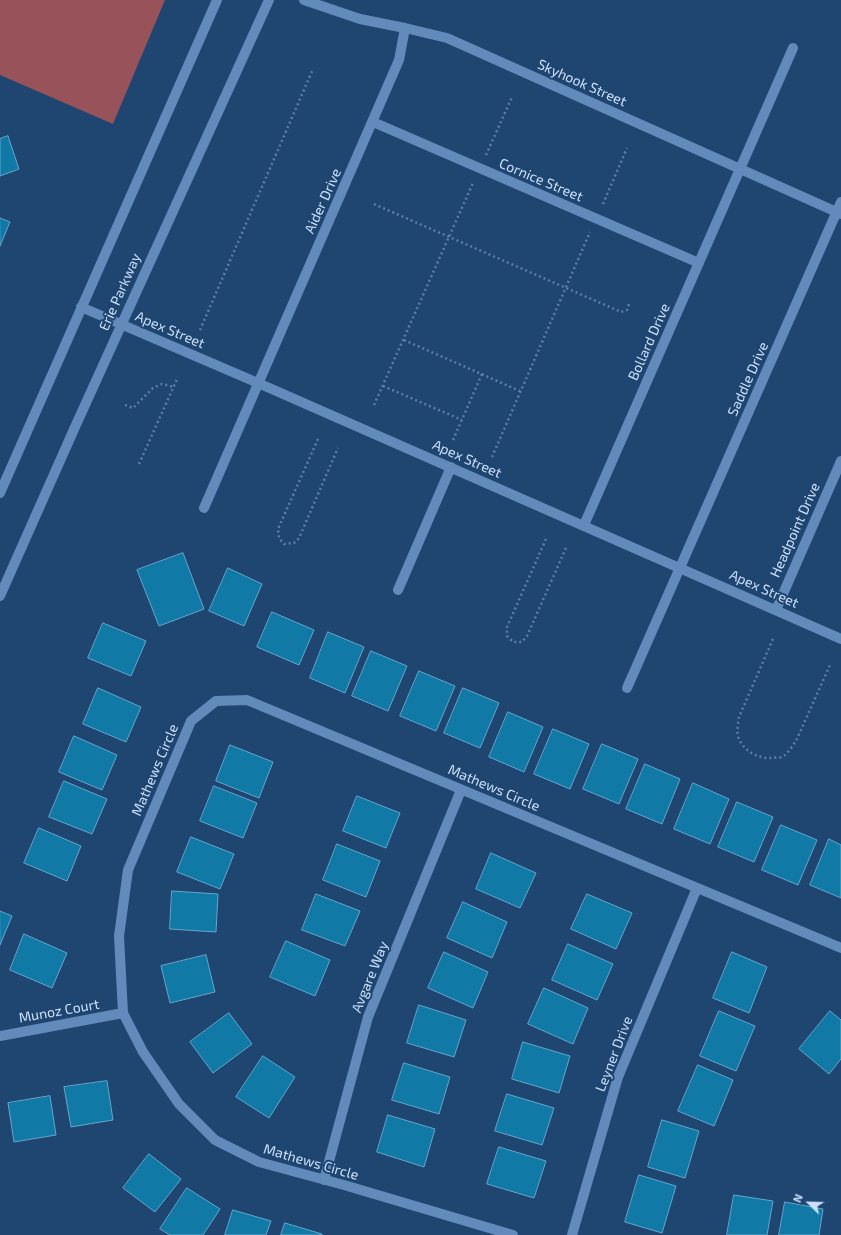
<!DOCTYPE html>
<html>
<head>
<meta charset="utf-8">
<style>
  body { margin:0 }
  #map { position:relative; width:841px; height:1235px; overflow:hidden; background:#1f4571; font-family:"Exo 2",sans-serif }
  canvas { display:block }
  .north { position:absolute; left:789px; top:1183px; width:40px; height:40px; -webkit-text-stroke:3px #1f4571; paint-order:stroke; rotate:293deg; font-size:11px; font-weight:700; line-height:16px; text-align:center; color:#cae0fa }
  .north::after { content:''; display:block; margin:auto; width:14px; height:18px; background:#cae0fa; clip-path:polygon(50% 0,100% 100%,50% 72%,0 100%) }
</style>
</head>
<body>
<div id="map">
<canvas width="841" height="1235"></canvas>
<div class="north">N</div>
</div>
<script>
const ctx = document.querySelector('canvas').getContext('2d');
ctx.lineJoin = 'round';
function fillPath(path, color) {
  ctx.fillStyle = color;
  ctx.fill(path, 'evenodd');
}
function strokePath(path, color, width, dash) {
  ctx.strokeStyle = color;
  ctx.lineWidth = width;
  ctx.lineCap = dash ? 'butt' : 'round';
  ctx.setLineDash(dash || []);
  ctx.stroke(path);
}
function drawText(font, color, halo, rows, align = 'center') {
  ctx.font = font + ' "Exo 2",sans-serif';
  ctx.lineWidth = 4;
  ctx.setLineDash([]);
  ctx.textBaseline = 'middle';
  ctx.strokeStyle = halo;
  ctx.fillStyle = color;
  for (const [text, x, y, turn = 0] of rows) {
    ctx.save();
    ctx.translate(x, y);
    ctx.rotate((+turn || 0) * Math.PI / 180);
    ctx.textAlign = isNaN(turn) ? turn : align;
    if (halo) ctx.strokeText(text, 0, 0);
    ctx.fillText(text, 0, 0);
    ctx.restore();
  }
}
const green = new Path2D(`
  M0,0H165L113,124L0,75Z`);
const building = new Path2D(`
  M8,136L19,169L0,176V139Z
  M0,218L10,222L0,246Z
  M183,553L204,609L159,626L137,570Z
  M228,568L262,584L244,626L209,611Z
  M272,612L314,630L299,665L257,647Z
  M103,623L146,641L131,676L88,658Z
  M328,632L364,647L345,693L310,678Z
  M371,651L407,666L388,711L352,696Z
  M419,671L455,686L436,731L400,716Z
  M98,688L141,707L126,742L83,724Z
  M463,688L499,703L480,748L444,733Z
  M508,712L543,727L524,772L489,757Z
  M553,729L589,744L570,789L534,774Z
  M74,736L117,755L102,790L59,772Z
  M602,744L638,759L619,804L583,789Z
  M230,745L273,762L259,798L216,781Z
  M645,764L680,779L662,824L626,809Z
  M64,781L107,799L92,834L49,817Z
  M693,783L729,799L710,844L674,829Z
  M214,786L257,803L243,838L200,821Z
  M357,796L400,813L386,848L343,831Z
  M737,802L773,817L754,862L718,847Z
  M781,825L817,840L798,885L762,870Z
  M39,828L81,846L67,881L24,863Z
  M191,837L234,854L220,889L177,872Z
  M829,839L841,845V898L810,885Z
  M337,844L380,861L366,897L323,880Z
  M491,853L536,873L520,908L476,889Z
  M172,891L218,894L216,932L170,929Z
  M316,894L360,911L345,946L302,930Z
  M587,894L632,913L616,949L571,929Z
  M463,902L507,922L492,958L447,938Z
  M0,911L12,916L0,945Z
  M24,934L67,953L52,988L10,970Z
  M286,941L330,960L315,996L270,977Z
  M568,944L613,964L597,1000L552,980Z
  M444,952L488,972L473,1008L428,988Z
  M732,952L767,967L749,1013L713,998Z
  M206,955L215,992L170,1003L161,966Z
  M544,988L588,1008L573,1044L528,1024Z
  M419,1005L466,1020L454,1057L407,1043Z
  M719,1011L755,1026L736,1071L700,1056Z
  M830,1011L841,1020V1059L829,1074L799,1049Z
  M229,1013L252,1044L213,1073L190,1042Z
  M523,1042L570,1056L559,1093L512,1079Z
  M263,1056L295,1077L269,1118L236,1097Z
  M404,1063L450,1077L439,1114L392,1100Z
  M698,1065L733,1080L714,1126L678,1111Z
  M107,1081L113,1120L71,1127L64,1087Z
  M507,1094L554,1108L542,1145L495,1131Z
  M50,1096L56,1135L14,1142L8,1103Z
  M388,1115L435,1129L424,1167L377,1152Z
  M662,1120L699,1131L685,1178L648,1167Z
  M499,1147L546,1161L534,1198L487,1184Z
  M149,1154L181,1179L155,1212L123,1188Z
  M639,1175L676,1186L662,1233L625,1222Z
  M187,1188L220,1209L203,1235H170L160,1229Z
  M734,1195L773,1201L767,1235H727Z
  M785,1202L823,1209L819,1235H779Z
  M233,1210L271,1221L266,1235H225Z
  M285,1223L322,1234V1235H281Z`);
const path = new Path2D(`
  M486,155L512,97
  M374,204L621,312L627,310L629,304
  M603,204L627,148
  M200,330L313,69
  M404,340L520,391
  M383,386L462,420
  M125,405L133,408L153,388L162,384L174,387
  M374,405L473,183
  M318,439L278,529L279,538L284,544L294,543L299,538L338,448
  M453,440L482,374
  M492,457L590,232
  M139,464L178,377
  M546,539L507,627V636L513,642H522L527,636L566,548
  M773,639L739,717C738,724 736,733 739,739C745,752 759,759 772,758C775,757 779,758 782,757C788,754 792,746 796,741L830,665`);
const street = new Path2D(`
  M304,0L360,19L405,28L447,38L841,214
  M373,122L699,263
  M81,307L258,383L841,639
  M204,508L399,60L405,28
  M584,525L793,48
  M398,590L451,467
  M776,610L841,461
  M627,688L841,202
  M0,1036L123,1013
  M324,1180L368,1017L461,790
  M513,1235L344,1185L259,1162L215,1140L179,1104L143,1052L123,1013L119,936L128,870L191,721L216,701L247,700L841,948
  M572,1235L618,1077L697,888`);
const secondary = new Path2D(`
  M0,493L217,0
  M0,596L75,427L269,0`);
const streetNames = [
  ["Skyhook Street",582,83,24],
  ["Cornice Street",541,180,23],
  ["Aider Drive",323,201,-66],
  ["Erie Parkway",120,292,-66],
  ["Apex Street",170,330,23],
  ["Bollard Drive",649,342,-66],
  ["Saddle Drive",748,379,-66],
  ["Apex Street",467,459,24],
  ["Headpoint Drive",795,530,-66],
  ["Apex Street",764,589,24],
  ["Mathews Circle",155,770,-67],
  ["Mathews Circle",494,788,23],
  ["Avgare Way",370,977,-68],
  ["Munoz Court",59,1011,-10],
  ["Leyner Drive",614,1054,-69],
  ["Mathews Circle",311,1162,16]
];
fillPath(green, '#97525a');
fillPath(building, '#1079a5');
strokePath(building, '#64a7cc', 1);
strokePath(path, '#5e7ea3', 2.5, [2, 3]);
strokePath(street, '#628abb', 10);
strokePath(secondary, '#628abb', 10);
drawText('14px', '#cae0fa', '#1f4571', streetNames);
</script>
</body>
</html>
